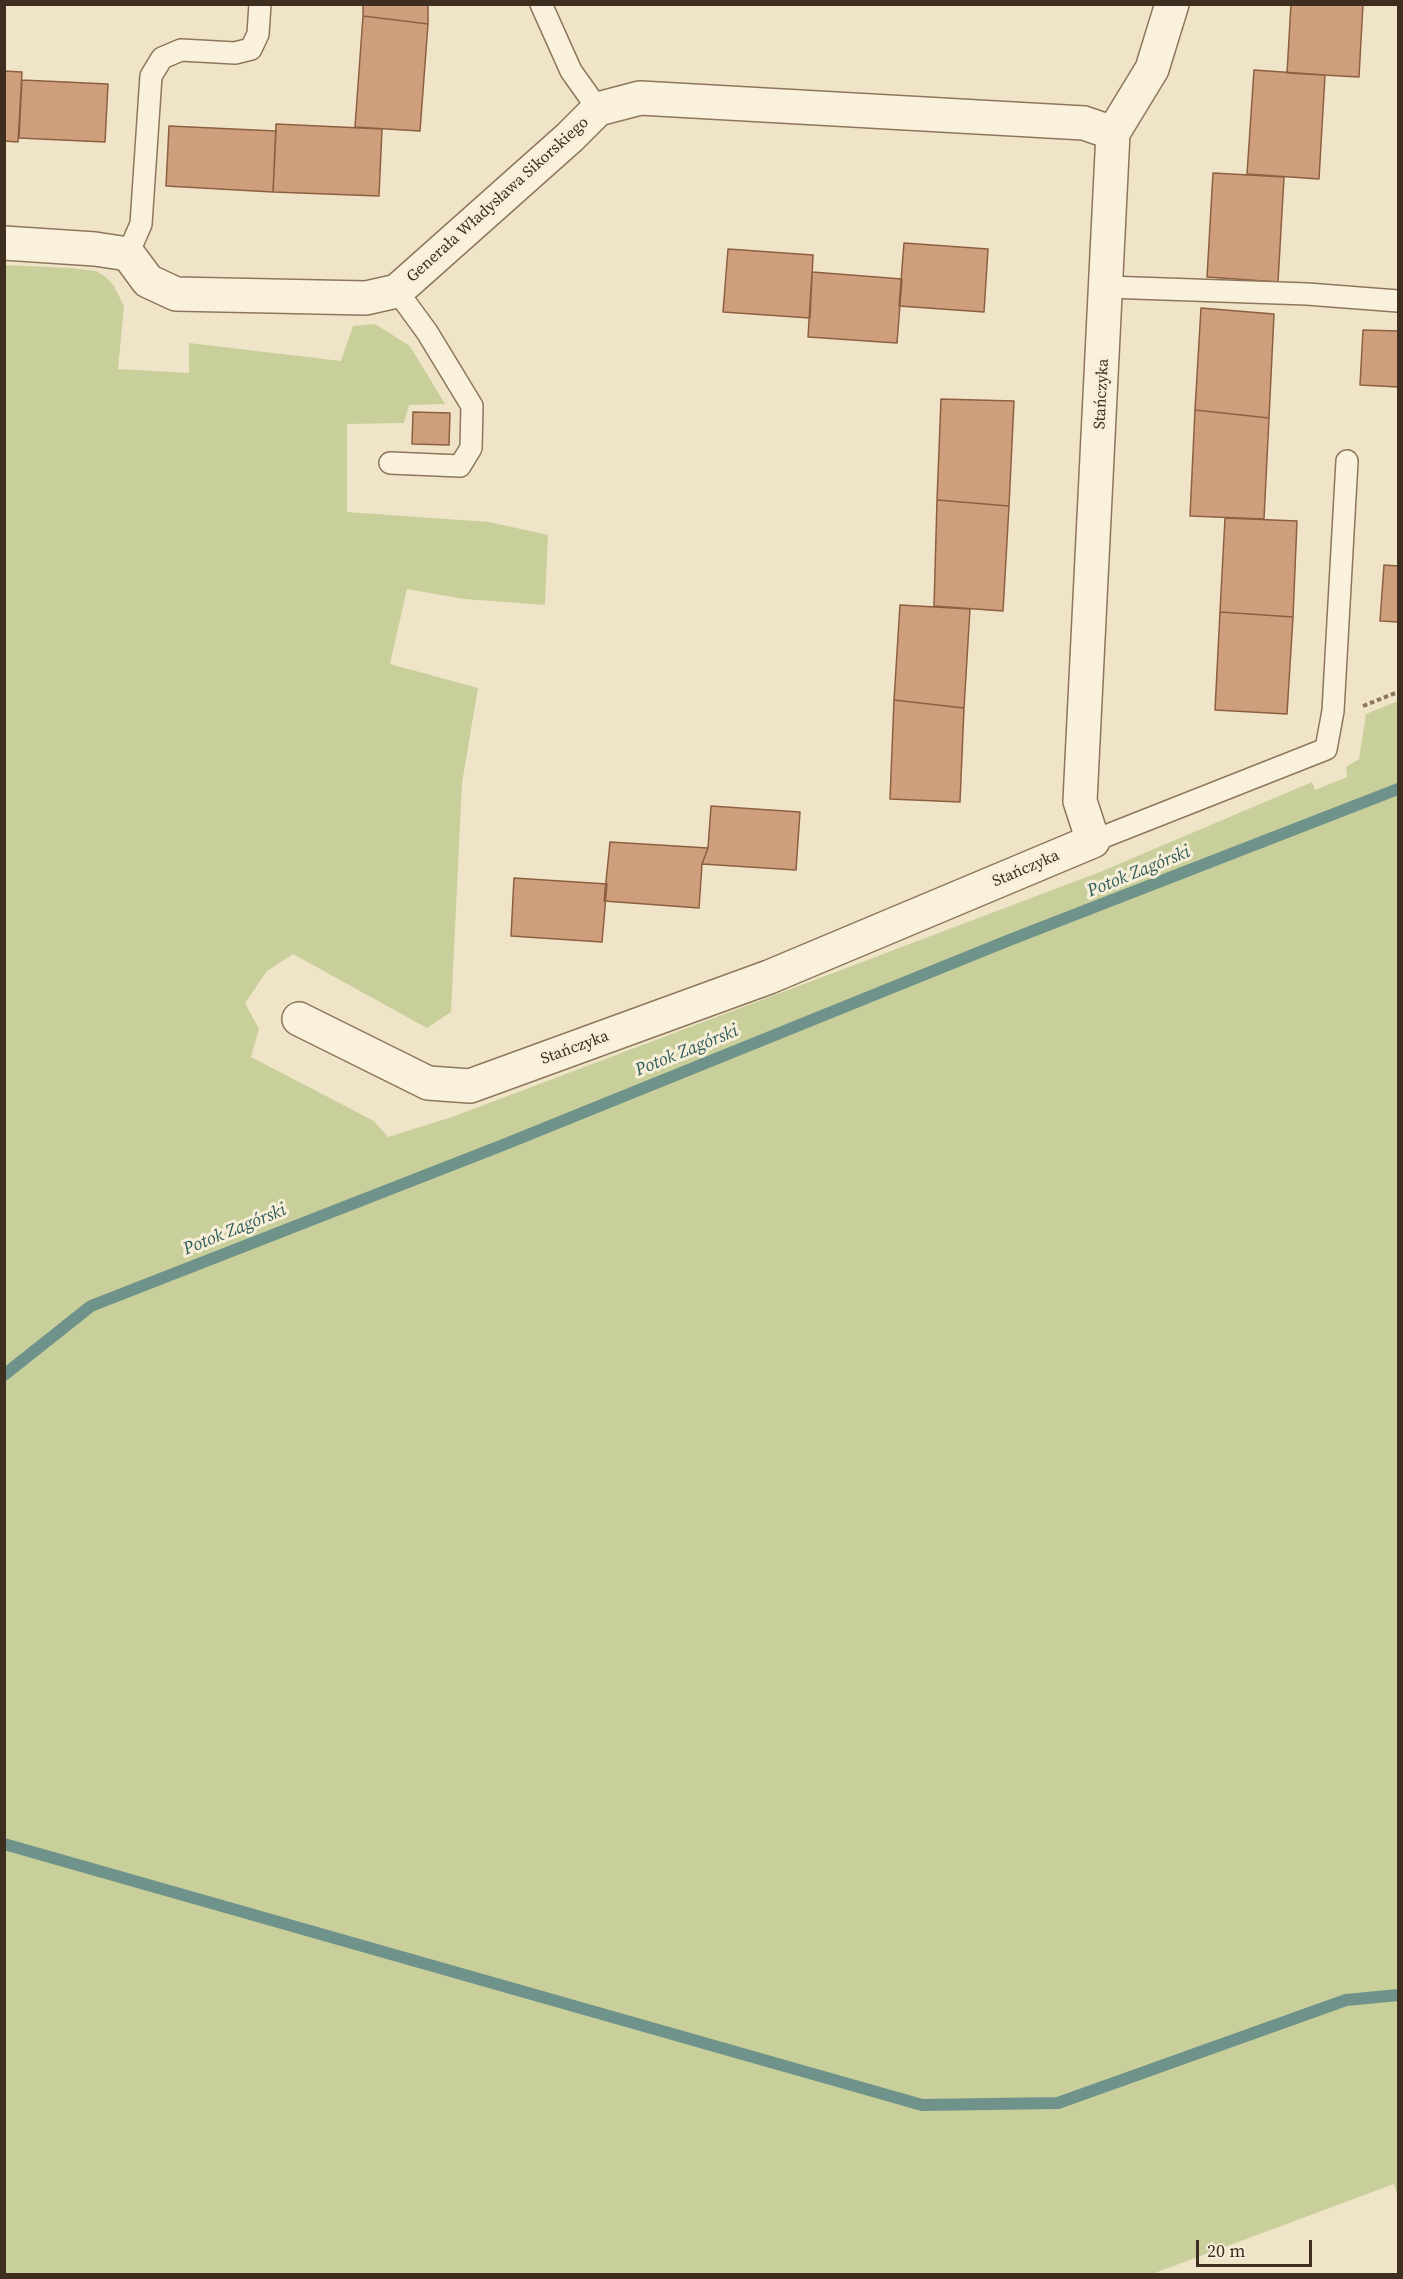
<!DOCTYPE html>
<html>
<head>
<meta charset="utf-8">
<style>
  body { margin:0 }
  #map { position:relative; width:1403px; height:2279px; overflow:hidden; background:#f0e4c8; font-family:"Source Serif 4",serif }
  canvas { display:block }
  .frame { position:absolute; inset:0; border:6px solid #3d2e20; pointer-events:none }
  .scale { position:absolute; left:1196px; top:2240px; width:116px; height:27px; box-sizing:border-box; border:3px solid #3d2e20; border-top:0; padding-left:8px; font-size:18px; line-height:21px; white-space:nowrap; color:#3d2e20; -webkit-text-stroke:4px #f7eed8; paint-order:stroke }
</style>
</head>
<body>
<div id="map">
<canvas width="1403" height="2279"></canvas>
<div class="frame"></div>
<div class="scale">20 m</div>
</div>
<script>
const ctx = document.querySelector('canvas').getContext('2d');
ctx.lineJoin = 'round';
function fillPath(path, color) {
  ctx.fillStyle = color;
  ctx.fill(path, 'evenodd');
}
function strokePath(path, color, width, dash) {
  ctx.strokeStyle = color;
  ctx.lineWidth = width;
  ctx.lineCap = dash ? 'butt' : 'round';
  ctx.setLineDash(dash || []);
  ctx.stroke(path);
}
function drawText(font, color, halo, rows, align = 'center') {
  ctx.font = font + ' "Source Serif 4",serif';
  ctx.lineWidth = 6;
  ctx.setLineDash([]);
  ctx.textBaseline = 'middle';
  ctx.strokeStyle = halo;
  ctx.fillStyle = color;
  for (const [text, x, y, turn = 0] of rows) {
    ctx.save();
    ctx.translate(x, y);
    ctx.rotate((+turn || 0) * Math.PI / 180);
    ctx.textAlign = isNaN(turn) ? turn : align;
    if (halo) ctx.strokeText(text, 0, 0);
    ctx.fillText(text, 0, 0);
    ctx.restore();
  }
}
const green = new Path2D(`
  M5,265L70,268L96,271L106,277L114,286L124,306L118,369L189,373V343L341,361L353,326L375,324L410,346L445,404L409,405L404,423L347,424V512L489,522L548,535L545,605L464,599L407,589L390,664L478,688L462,783L451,1012L427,1028L293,954L267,971L245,1003L259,1029L251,1057L374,1121L388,1137L452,1117L1100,872L1312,782L1315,790L1347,777L1346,767L1359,759L1366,714L1398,701V2197L1394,2184L1152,2274H5Z`);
const stream = new Path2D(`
  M4,1375L91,1306L503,1145L1012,939L1398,789
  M4,1844L922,2105L1058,2103L1346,2000L1398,1995`);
const building = new Path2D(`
  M363,4H428V24L363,16Z
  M1291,4H1363L1359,77L1287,73Z
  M363,16L428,24L420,131L355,127Z
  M1254,70L1325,75L1319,179L1247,174Z
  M4,71L22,72L18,142L4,141Z
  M22,80L108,84L105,142L19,138Z
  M276,124L382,129L379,196L273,192Z
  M169,126L276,131L273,192L166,186Z
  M1213,173L1284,177L1278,282L1207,277Z
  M904,243L988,249L984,312L899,306Z
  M728,249L813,255L810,318L723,312Z
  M812,272L902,279L897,343L808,337Z
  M1201,308L1274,314L1269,418L1195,410Z
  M1363,330L1398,331V387L1360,385Z
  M941,399L1014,401L1009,506L937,500Z
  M1195,410L1269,418L1264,519L1190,516Z
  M413,412L450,413L449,445L412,444Z
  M937,500L1009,506L1003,611L934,606Z
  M1225,518L1297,521L1293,617L1220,612Z
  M1384,565L1398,566V622L1380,621Z
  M900,605L970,609L964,708L894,700Z
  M1220,612L1293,617L1287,714L1215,710Z
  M894,700L964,708L960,802L890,799Z
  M711,806L800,812L796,870L702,864L708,848Z
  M610,842L708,848L702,864L699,908L604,901Z
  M514,878L607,884L602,942L511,936Z`);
const path = new Path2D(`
  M1363,706L1398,692`);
const service = new Path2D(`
  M541,4L571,71L598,109
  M128,254L141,224L151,76L162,58L181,50L235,53L251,49L258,34L260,4
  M1107,287L1307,294L1398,301
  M390,463L460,466L471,448L472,406L427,332L397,291
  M1093,841L1326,749L1333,711L1347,461`);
const minor = new Path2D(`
  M4,243L95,249L128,254L148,281L176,294L366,298L397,291L570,137L598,109L640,98L1084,123L1113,133
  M299,1019L428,1083L470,1086L769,977L1093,841L1080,801L1113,133L1152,69L1172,4`);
const streetNames = [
  ["Generała Władysława Sikorskiego",498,200,-42],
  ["Stańczyka",1102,394,-87],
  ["Stańczyka",1026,869,-23],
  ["Stańczyka",575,1048,-20]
];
const waterNames = [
  ["Potok Zagórski",1139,872,-22],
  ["Potok Zagórski",687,1051,-22],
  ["Potok Zagórski",235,1230,-22]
];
fillPath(green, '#c9cf9b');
strokePath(stream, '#6f938a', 12);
fillPath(building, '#cf9f7d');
strokePath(building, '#8d5f41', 1.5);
strokePath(service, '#8d765c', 24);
strokePath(minor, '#8d765c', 36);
strokePath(path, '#8d765c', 4, [4.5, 3]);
strokePath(service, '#faf1dc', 21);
strokePath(minor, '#faf1dc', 33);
drawText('16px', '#3d2e20', '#f7eed8', streetNames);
drawText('italic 18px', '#2f5d5a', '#f7eed8', waterNames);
</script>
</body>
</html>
